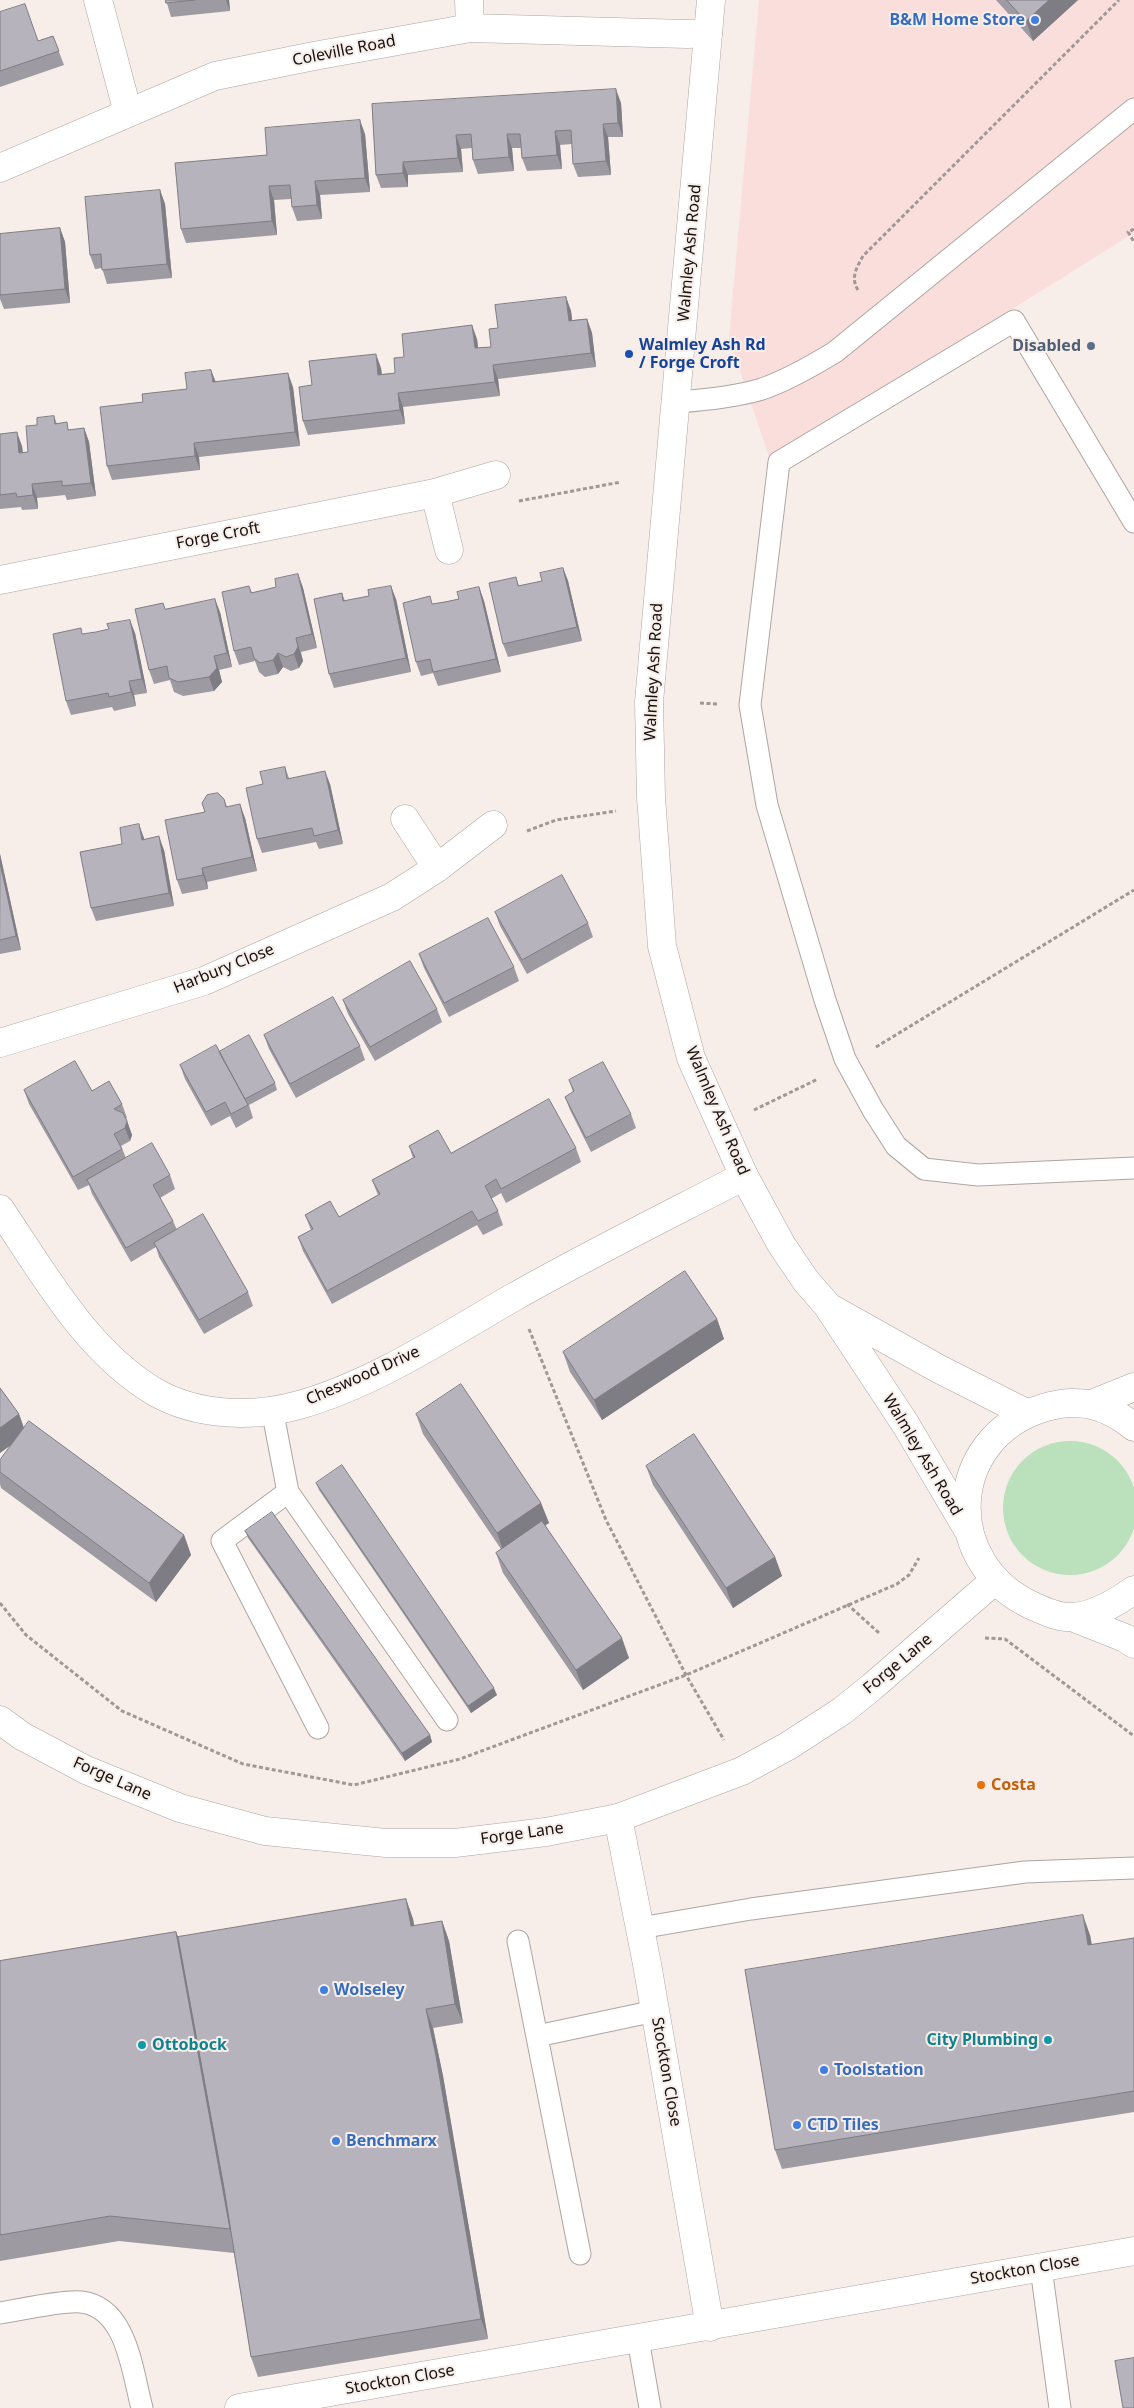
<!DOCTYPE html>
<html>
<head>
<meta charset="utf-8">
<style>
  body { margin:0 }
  canvas { display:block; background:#f7ede9 }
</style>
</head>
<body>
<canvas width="1134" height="2408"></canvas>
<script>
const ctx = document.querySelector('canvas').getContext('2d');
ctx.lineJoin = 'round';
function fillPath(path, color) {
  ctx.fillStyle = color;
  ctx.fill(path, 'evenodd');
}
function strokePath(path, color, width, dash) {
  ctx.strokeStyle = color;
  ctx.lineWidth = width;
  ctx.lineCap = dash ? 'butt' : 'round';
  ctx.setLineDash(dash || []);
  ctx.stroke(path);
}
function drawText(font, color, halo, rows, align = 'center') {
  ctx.font = font + ' "Noto Sans",sans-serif';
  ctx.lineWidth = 4;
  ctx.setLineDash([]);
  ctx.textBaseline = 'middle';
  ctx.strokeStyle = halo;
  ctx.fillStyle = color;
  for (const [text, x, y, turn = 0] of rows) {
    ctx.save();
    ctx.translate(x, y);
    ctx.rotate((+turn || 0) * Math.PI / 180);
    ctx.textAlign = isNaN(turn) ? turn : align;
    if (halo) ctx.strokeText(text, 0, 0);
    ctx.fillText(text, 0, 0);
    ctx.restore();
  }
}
const commercial = new Path2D(`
  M759,0H1134V233L770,460L729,338Z`);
const green = new Path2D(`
  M1003 1508a67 67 0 1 1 134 0a67 67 0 1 1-134 0Z`);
const path = new Path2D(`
  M1134,229L1128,232L1134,242
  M858,290C850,278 857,267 863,256L1119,0
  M519,501L621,482
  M700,703L717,704
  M527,831L556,820L616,811
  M876,1047L1134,890
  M754,1110L818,1079
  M529,1329L606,1520L686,1675L724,1740
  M0,1603L26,1635L122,1711L243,1764L354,1785L460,1759L686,1675L897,1584L909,1575L919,1558
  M847,1604L879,1633
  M985,1638L1005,1639L1134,1736`);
const lane = new Path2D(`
  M677,402C705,400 736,397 762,389C788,380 812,366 835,352L1134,109
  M1134,522L1014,321L779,462L750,705L767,805L825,1000L845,1059L873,1110L896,1146L924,1169L978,1175L1134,1168
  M272,1409L288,1492L447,1720
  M288,1492L222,1541L318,1728
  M640,1928L751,1909L1025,1872L1134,1868
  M518,1941L580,2254
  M537,2036L655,2011
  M1041,2268L1060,2408
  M0,2313C20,2310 63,2300 81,2302C127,2307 132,2371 142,2408
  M638,2339L650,2408`);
const street = new Path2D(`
  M98,0L128,113
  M469,0L470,28
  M0,168L215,76L314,56L470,28L687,34L708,33
  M435,493L449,550
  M0,580L435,493L496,475
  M405,819L437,868
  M0,1043L204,981L392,897L437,868L493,825
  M0,1209C44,1274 86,1351 155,1392C197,1416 253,1418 299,1405C374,1384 446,1336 514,1297C590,1254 667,1216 744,1176
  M1092,1404L1134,1387
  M618,1818L647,1964L710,2327
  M239,2408L1134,2251`);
const secondary = new Path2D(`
  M711,0L649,702L651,797L662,946L691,1058L744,1176L781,1244L806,1281L827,1305L906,1425L968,1530
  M832,1309L939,1369L1026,1413
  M1134,1427C1106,1404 1078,1397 1043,1408C945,1439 941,1564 1033,1606C1044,1611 1059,1618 1072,1617C1094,1616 1117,1602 1134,1590
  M1072,1617L1125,1638L1134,1644
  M0,1720L22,1736L86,1770L180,1808L265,1831L386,1843H455L546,1832L618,1818L742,1771L788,1746L842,1711L873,1686L994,1581`);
const wall = new Path2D(`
  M166,0H229L230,11L171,17Z
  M996,0H1078L1033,41Z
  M0,12L38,41L53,36L64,65L0,87Z
  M621,103L623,137H608L611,175L578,177L573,164L572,144L560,145L562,169L527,171L522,158L521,148H512L514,171L478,174L473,160L472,148L461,149L463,172L408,175V187L381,188L376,175L372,104Z
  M365,134L370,192L320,195L322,219L297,221L292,207L291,199L274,200L277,235L186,243L181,229Z
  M160,190L165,204L172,278L107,284L102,268L95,269L90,255Z
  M60,228L65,242L70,303L4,309L0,299V234Z
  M566,297L571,311L572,320L587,319L592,333L596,367L498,379L500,396L403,407L405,424L308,435L303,421L312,385L381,368L382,374L395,373L404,357L477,339L478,348L491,347L498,328Z
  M211,370L216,382L293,387L300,446L199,457L200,470L112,480L107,466L143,402L187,389Z
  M54,416L57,424L70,430L84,428L89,442L96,496L67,500L65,495L37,498L38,509L22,510L21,507L0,509V434L22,446L23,453L28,452L37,425Z
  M563,568L568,581L582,641L508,657L503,644L516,577L519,586L542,581Z
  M298,574L303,588L317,648L301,652L303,661L299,668L291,671L283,667L278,674L265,677L259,672L255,661L239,665L234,651L249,586L252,593L276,587Z
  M479,587L484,601L501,672L438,686L433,673L421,676L416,662L433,604L459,599Z
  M342,593L345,601L369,596L396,599L411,672L334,688L329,674Z
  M166,609L220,612L232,667L219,670L222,682L214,691L183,696L174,692L170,680L154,684L149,670Z
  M135,633L147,693L134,695L136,706L114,711L112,707L71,715L66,701Z
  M285,767L289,778L330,784L343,844L319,849L316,842L262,853L257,839L263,784Z
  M224,799L227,807L245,818L257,871L207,882L208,889L182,894L177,880Z
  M144,839L164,850L174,906L96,921L91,908Z
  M0,854L21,950L0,954Z
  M495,912L588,923L593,937L527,974L500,926Z
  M419,954L514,967L519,981L449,1017L424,968Z
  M343,1000L437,1009L442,1022L375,1061L348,1014Z
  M264,1035L360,1046L365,1060L296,1098L269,1049Z
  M219,1052L275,1083L277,1090L249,1105L253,1118L236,1128L230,1116L211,1126L185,1079L180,1065Z
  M569,1080L631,1114L636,1128L591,1152L570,1110L565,1097L573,1092Z
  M24,1090L92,1091L122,1104L127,1118H126L132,1135L130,1141L121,1146L126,1158L170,1175L175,1189L160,1198L173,1221L177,1230L248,1292L253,1306L204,1334L159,1257L156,1247L131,1262L92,1194L89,1185L78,1190L29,1104Z
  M409,1146L451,1153L576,1148L581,1162L506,1203L501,1193L491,1199L498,1211L503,1225L483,1235L477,1225L332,1304L303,1251L298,1237L311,1230L305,1215L339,1217L378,1195L372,1180L413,1158Z
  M717,1319L724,1339L602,1420L570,1372L563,1352Z
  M0,1388L19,1414L24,1428L184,1535L191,1555L156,1602L1,1488L0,1484V1460L12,1444L0,1453Z
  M416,1414L541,1503L549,1523L545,1525L629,1658L583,1690L503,1573L496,1553L501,1549L423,1434Z
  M646,1466L775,1557L782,1576L733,1608L653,1485Z
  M316,1483L497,1695L471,1713L319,1490Z
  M245,1531L430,1735L432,1742L405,1761L248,1538Z
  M406,1899L413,1919L414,1926L442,1921L449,1941L463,2023L433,2028L443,2076L488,2339L258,2377L251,2357L234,2253L119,2241L0,2261V1961L176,1932L178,1937Z
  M1090,1935L1092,1945L1134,1938V2112L782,2169L775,2150Z`);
const shadedWall = new Path2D(`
  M226,0H229L230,11Z
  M1049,0H1078L1033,41L1026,21Z
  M616,89L621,103L623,137L618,123Z
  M360,120L365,134L370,192L365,178Z
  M603,124L608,137L611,175L606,161Z
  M555,131L560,145L562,169L557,155Z
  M507,134L512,148L514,171L509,157Z
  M456,135L461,149L463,172L458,158Z
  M403,162L408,175V187L403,173Z
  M315,181L320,195L322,219L317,205Z
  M269,186L274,200L277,235L272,221Z
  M160,190L165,204L172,278L167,264Z
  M60,228L65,242L70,303L65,289Z
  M566,297L571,311L574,335L569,321Z
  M587,319L592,333L596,367L591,353Z
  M472,325L477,339L480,362L475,348Z
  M376,354L381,368L383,389L378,375Z
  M493,365L498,379L500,396L495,382Z
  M211,370L216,384L213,382Z
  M288,373L293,387L300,446L295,432Z
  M398,393L403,407L405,424L400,410Z
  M84,428L89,442L96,496L91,483Z
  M17,432L22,446L24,467L19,453Z
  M194,443L199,457L200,470L195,456Z
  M32,484L37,498L38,509L33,495Z
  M563,568L568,581L582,641L577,627Z
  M298,574L303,588L317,648L312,634Z
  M391,586L396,599L411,672L406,658Z
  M479,587L484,601L501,672L496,659Z
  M215,599L220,612L232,667L227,653Z
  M130,620L135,633L147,693L142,679Z
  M296,638L303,661L299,668L294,654Z
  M278,653L283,667L278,674L273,660Z
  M214,656L219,670L222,682L214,691L209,677Z
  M129,681L134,695L136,706L131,692Z
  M325,771L330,784L343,844L338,830Z
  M240,804L245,818L257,871L252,857Z
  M139,824L144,838L147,854L142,840Z
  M159,836L164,850L174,906L169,893Z
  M0,854L21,950L16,936L0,863Z
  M202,868L207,882L208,889L203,875Z
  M127,1121L132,1135L130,1141L125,1128Z
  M717,1319L724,1339L602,1420L594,1400Z
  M19,1414L26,1434L0,1453V1428Z
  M541,1503L549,1523L504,1553L497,1533Z
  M184,1535L191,1555L156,1602L149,1583Z
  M775,1557L782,1576L733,1608L726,1588Z
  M622,1638L629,1658L583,1690L576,1670Z
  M494,1688L497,1695L471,1713L468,1706Z
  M430,1735L432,1742L405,1761L402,1753Z
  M406,1899L413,1919L418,1946L411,1926Z
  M1083,1915L1090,1935L1095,1965L1088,1945Z
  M442,1921L449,1941L463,2023L455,2004Z
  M176,1932L185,1956L239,2254L230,2229Z
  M426,2009L433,2028L443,2076L488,2339L481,2319Z`);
const building = new Path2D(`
  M166,0H195L166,3Z
  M1007,0H1049L1026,21Z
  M25,4L38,41L53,36L59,51L0,71V12Z
  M616,89L618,123L603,124L606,161L573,164L571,130L555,131L557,155L522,158L520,134H507L509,157L473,160L471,134L456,135L458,158L403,162V173L376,175L372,104Z
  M360,120L365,178L315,181L317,205L292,207L290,185L269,186L272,221L181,229L175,163L267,155L265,128Z
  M160,190L167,264L102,270L101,254L90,255L85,197Z
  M60,228L65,289L0,295V234Z
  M566,297L569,321L587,319L591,353L493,365L495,382L398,393L400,410L303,421L299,387L312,385L309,361L376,354L378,375L395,373L394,358L404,357L402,334L472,325L475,348L491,347L489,329L498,328L495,305Z
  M211,370L213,382L288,373L295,432L194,443L195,456L107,466L100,407L143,402L142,394L187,389L185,373Z
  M54,416L55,424L67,422L68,430L84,428L91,483L62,486V481L32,484L33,495L17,497L16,493L0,495V434L17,432L19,453L28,452L26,426L37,425V418Z
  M563,568L577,627L503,644L489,583L516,577L518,586L542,581L540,573Z
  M298,574L312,634L296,638L298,647L294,654L286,657L278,653L273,660L260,663L254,658L251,647L234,651L222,592L249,586L251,593L264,590L276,587L275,579Z
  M391,586L406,658L329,674L314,599L342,593L343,601L369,596L368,590Z
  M479,587L496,659L433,672L430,659L416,662L403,603L430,596L432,604L445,602L459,599L457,592Z
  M215,599L227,653L214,656L217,668L209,677L178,682L169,678L167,666L149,670L135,609L163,603L165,609Z
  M130,620L142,679L129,681L131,692L109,697L108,693L66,701L53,634L81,628L82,634L96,632L109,629L107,624Z
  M285,767L287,779L325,771L338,830L314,836L312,828L257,839L246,788L263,784L260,772Z
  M218,793L224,799L226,807L240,804L252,857L202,868L203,875L177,880L165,820L205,812L202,803L207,795Z
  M139,824L142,840L159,836L169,893L91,908L80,852L122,844L120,828Z
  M0,863L16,936L0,940Z
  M562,875L588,923L522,960L495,912Z
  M488,918L514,967L444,1003L419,954Z
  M410,961L437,1009L370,1047L343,1000Z
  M333,997L360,1046L290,1084L264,1035Z
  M249,1035L275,1083L245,1099L219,1052Z
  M216,1045L248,1105L231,1114L225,1102L206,1112L180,1065Z
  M75,1061L92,1091L109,1081L122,1104L114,1109L123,1113L127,1121L125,1128L114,1134L122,1149L73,1177L24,1090Z
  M603,1062L631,1114L586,1138L565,1097L574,1091L569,1080Z
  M549,1099L576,1148L501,1189L496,1179L485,1186L498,1211L478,1221L472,1211L327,1291L298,1237L313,1229L305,1215L330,1201L339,1217L380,1194L372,1180L415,1157L409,1146L438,1130L451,1153Z
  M152,1143L170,1175L153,1185L173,1221L126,1248L87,1180Z
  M203,1214L248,1292L199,1320L154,1243Z
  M685,1271L717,1319L594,1400L563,1352Z
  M461,1384L541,1503L497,1533L416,1414Z
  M0,1388L19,1414L0,1428Z
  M29,1421L184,1535L149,1583L0,1472V1460Z
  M694,1434L775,1557L726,1588L646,1466Z
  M342,1465L494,1688L468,1706L316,1483Z
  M272,1512L430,1735L402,1753L245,1531Z
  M542,1521L622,1638L576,1670L496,1553Z
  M406,1899L411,1926L442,1921L455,2004L426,2009L436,2056L481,2319L251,2357L224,2188L178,1937Z
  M1083,1915L1088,1945L1134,1938V2091L775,2150L745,1970Z
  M176,1932L230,2229L110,2216L0,2235V1961Z
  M1134,2358V2408H1123L1115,2361Z`);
const markers = [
  [1035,20,5,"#3f7fe0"],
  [1091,346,5,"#5c6f8a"],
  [629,354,5,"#1a4fb4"],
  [981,1785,5,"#e8710a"],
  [324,1990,5,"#3f7fe0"],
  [1048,2040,5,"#0f9aa8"],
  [142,2045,5,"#0f9aa8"],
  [824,2070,5,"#3f7fe0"],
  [797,2125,5,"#3f7fe0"],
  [336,2141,5,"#3f7fe0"]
];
const shopNames = [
  ["B&M Home Store",1025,20,"right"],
  ["Wolseley",334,1990],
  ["Toolstation",834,2070],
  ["CTD Tiles",807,2125],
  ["Benchmarx",346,2141]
];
const streetNames = [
  ["Coleville Road",344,51,-11],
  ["Walmley Ash Road",690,253,-85],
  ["Forge Croft",218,536,-11],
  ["Walmley Ash Road",654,672,-87],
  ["Harbury Close",224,969,-22],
  ["Walmley Ash Road",717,1111,67],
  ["Cheswood Drive",363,1376,-24],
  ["Walmley Ash Road",922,1455,59],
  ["Forge Lane",898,1664,-40],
  ["Forge Lane",112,1779,24],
  ["Forge Lane",522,1834,-8],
  ["Stockton Close",666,2072,80],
  ["Stockton Close",1025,2270,-10],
  ["Stockton Close",400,2380,-10]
];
const transitNames = [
  ["Walmley Ash Rd",639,345],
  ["/ Forge Croft",639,363]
];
const serviceNames = [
  ["Disabled",1081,346]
];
const foodNames = [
  ["Costa",991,1785]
];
const cultureNames = [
  ["City Plumbing",1038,2040],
  ["Ottobock",152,2045,"left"]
];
fillPath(commercial, '#f9dedc');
fillPath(green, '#bae1bb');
strokePath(lane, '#afa5a1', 23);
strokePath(street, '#afa5a1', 29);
strokePath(secondary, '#afa5a1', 29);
strokePath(path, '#9f9895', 3, [4, 2.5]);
strokePath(lane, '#fff', 21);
strokePath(street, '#fff', 28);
strokePath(secondary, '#fff', 28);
fillPath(wall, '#9d9aa2');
fillPath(shadedWall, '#7f7d84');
fillPath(building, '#b6b3bc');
strokePath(building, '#7f7d84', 1);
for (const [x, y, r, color] of markers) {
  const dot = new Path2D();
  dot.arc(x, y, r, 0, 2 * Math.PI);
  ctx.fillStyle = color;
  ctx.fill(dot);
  strokePath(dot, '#f7ede9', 2);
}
drawText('bold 16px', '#366cbe', '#f7ede9', shopNames, 'left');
drawText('16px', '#151110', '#f7ede9', streetNames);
drawText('bold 16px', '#164399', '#f7ede9', transitNames, 'left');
drawText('bold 16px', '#4e5e75', '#f7ede9', serviceNames, 'right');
drawText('bold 16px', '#c56008', '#f7ede9', foodNames, 'left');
drawText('bold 16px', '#0d838f', '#f7ede9', cultureNames, 'right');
</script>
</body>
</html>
